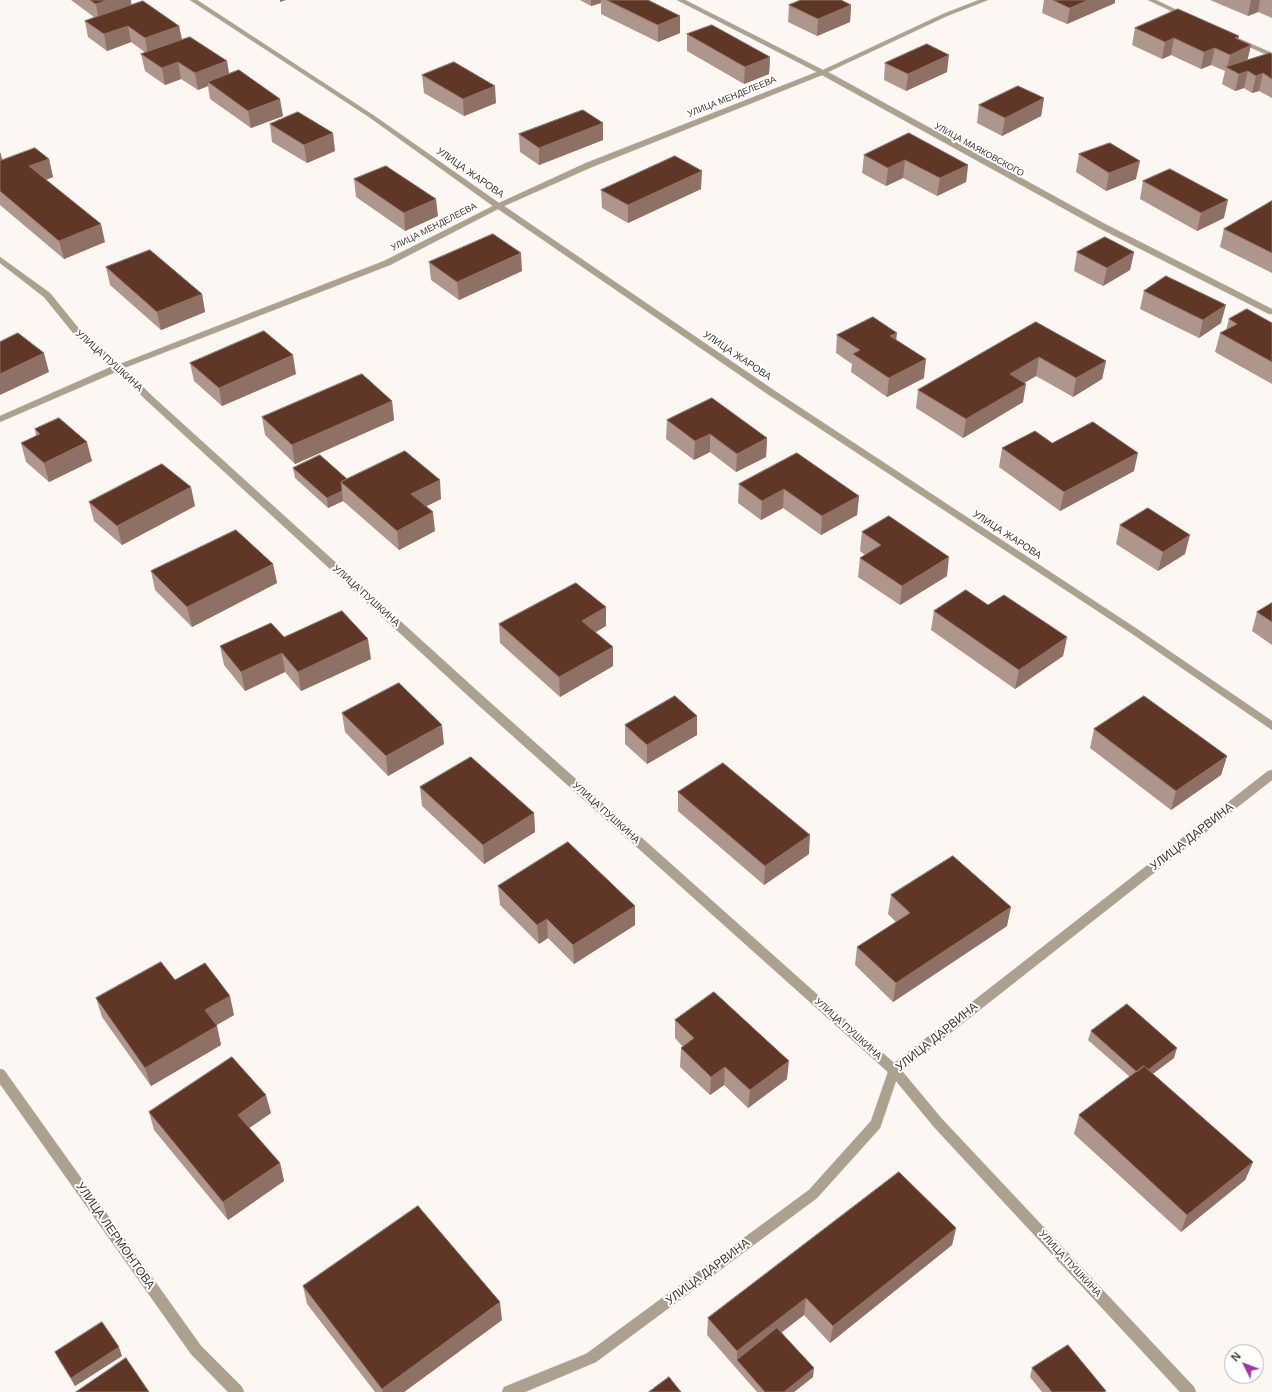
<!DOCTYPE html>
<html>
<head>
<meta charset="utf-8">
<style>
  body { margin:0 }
  #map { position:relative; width:1272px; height:1392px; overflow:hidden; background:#fcf7f3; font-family:Arial,sans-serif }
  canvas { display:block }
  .north { position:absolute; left:1224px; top:1344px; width:40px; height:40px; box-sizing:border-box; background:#fff; border:1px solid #b4b0ad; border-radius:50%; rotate:312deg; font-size:11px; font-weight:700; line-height:16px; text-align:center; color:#443931 }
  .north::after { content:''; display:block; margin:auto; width:14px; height:18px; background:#9d389d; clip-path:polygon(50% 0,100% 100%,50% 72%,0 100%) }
</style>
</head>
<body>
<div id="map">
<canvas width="1272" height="1392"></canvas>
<div class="north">N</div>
</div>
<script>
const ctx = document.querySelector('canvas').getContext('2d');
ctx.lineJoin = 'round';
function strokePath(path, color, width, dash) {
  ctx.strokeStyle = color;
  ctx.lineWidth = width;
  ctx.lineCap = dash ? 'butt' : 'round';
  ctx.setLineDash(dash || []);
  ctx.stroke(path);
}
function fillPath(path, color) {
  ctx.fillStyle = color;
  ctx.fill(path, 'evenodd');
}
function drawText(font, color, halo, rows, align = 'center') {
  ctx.font = font + ' Arial,sans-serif';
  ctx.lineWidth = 4;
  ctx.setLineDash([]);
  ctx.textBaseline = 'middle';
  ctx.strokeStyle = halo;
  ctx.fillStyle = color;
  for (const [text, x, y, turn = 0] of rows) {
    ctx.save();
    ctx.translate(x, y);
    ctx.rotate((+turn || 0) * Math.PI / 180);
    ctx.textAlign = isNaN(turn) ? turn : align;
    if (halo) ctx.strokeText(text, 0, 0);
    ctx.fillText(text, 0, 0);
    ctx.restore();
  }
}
const minor = new Path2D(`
  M190,0H197L373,115L499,203L586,163L817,72L677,0H685L823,70L943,14L979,0H988L947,16L828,72L1105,224L1272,309V314H1269L1099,228L822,75L592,167L504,206L775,391L1137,629L1272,721V730L1131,633L769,395L498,209L390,265L124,368L151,395L484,697L894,1063L1268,771L1272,770V780L902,1071L942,1119L1194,1387L1196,1392H1180L934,1127L896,1081L880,1128L817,1198L596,1362L525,1392H502L504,1387L586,1354L809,1190L871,1121L888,1072L476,703L145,399L118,371L0,422V416L113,366L78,339L44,297L0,263V257L50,293L84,335L120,364L384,261L493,206L369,117Z
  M1148,0H1156L1189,16L1184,17Z
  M1236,39H1240L1272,53V57L1236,41Z
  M0,1069L4,1070L201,1346L242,1387L244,1392H228L191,1354L0,1084Z`);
const wall = new Path2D(`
  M71,0H131V5L179,26L182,39L229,74L283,116L251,128L210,99L208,86L198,90L181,79L165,85L145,71L141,54L146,53L131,42L107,51L88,37L85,21L94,17Z
  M580,0H648L680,33L658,42L601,14V3L591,6Z
  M1044,0H1115V3L1067,24L1042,13Z
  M1210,0H1272V18L1258,12L1248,16Z
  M789,5H851L850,22L817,36L788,22Z
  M1135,28L1239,36L1238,40L1251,45L1247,60L1272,54V98L1259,91L1252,93L1244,88L1235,91L1222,84L1225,71L1211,65L1201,69L1171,55L1162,59L1132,45Z
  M687,34L770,57L769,74L744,84L687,51Z
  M885,63L947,72L906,91L884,80Z
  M422,75L496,103L464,116L424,93Z
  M1044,98L1041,116L1002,136L977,123L979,105Z
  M603,123V140L539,165L520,152L519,134Z
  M270,124L335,151L307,163L272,142Z
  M0,152L2,160L49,159L53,177L46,180L105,242L64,259L0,205Z
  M1079,154L1136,179L1106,191L1076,172Z
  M864,155L968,165L966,182L937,196L903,178L886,186L862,173Z
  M354,179L438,216L405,231L356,197Z
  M1143,181L1224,218L1197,231L1140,199Z
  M701,189L628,223L602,208L601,190Z
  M1272,201V273L1220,247L1224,229Z
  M1077,252H1134L1130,270L1103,286L1074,271Z
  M429,262L522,271L459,300L431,280Z
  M106,267L202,294L205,312L161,330L110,285Z
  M1144,291L1221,323L1199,338L1140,309Z
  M1229,319L1272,323V384L1215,352L1220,333L1226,330Z
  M1036,322L1106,361L1102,379L1073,397L1036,376L1024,383L1023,402L963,438L916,408L918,390Z
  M837,335L896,340L924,378L887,397L851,372L852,364L836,353Z
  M190,363L296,374L222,406L194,381Z
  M392,401L394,420L295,464L265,435L262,417Z
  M667,420L767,438L766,457L736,472L710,452L694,460L666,439Z
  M35,429L92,461L49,482L26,462L21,443L36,436Z
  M1052,443L1134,471L1060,511L999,467L1002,448Z
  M293,468L441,499L426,506L435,531L399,550L343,501L328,508L295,478Z
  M739,484L859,496L857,515L821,535L783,508L761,520L738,503Z
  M89,502L195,506L122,545L94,521Z
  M1120,525L1185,554L1158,571L1116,544Z
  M862,532L947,576L900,605L858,577L860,558L865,555L860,551Z
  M273,564L277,583L192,627L155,590L151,571Z
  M1272,603V645L1252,631L1257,612Z
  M988,605L1067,637L1063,656L1015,689L931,630L934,611Z
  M606,607V626L596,632L613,666L560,697L500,643L499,624Z
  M220,646L371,659L301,691L285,672L245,691L224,665Z
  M342,713L444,744L388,776L345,732Z
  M697,716V735L647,764L625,744V725Z
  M1094,729L1227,756L1221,775L1171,810L1090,748Z
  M420,787L534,813L535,832L484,864L422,806Z
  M678,792L809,854L764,885L678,811Z
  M498,886L635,906V925L574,964L548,938L539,944L500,905Z
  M891,895L1007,926L893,1002L855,965L857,947L896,922L888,914Z
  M175,980L234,1015L216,1025L221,1045L151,1086L102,1017L96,998Z
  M675,1020L787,1079L748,1108L724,1085L710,1095L680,1067L681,1048L683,1047L675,1038Z
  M1091,1031L1174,1058L1152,1074L1253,1162L1245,1180L1181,1232L1074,1134L1079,1115L1130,1077L1088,1040Z
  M149,1112L271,1113L249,1128L280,1163L284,1181L228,1220L154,1130Z
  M956,1228L952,1245L830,1343L804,1315L781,1332L813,1377L794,1392H757L707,1335L708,1318Z
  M303,1286L502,1320L404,1392H375L307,1304Z
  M55,1352L122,1356L75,1386L59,1360Z
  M1032,1368L1105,1392H1042L1030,1377Z`);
const shadedWall = new Path2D(`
  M108,0H131L132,10L99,21L96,4Z
  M280,0H286L280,2Z
  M591,0H601V3L591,6Z
  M1088,0H1115V3L1067,24L1070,8Z
  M1251,0H1260L1258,12L1248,16Z
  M851,5L850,22L817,36L818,19Z
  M680,16V33L658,42V25Z
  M128,26L131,42L107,51L104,34Z
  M179,26L182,42L148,55L145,38Z
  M1239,36L1236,52L1251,45L1247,62L1227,67L1230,55L1235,38Z
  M1174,38L1171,55L1162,59L1165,42Z
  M1215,48L1211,65L1201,69L1204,52Z
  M949,55L947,72L906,91L908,74Z
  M770,57L769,74L744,84L745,67Z
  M227,61L230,78L208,82V86L198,90L195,73Z
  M178,62L181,79L165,85L162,68Z
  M1248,71L1244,88L1235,91L1239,74Z
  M1263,73L1259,91L1252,93L1256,76Z
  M495,86L496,103L464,116L463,99Z
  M1044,98L1041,116L1002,136L1005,118Z
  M280,99L283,116L251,128L248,111Z
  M603,123V140L539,165V148Z
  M333,133L335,151L307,163L304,145Z
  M0,152L3,163L0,164Z
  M49,159L53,177L34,184L29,166Z
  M905,160L903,178L886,186L888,168Z
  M1140,161L1136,179L1106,191L1109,173Z
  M968,165L966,182L937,196L940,178Z
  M702,171L701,189L628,223V205Z
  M436,199L438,216L405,231L404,213Z
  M1228,200L1224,218L1197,231L1201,213Z
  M101,224L105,242L64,259L59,241Z
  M1134,252L1130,270L1103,286L1107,268Z
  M521,253L522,271L459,300L457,282Z
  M202,294L205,312L161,330L157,312Z
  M1226,305L1221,323L1199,338L1203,320Z
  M897,333L895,351L890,336Z
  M44,353L49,372L0,395V374Z
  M293,355L296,374L222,406L219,388Z
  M1039,357L1036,376L1007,393L1010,374Z
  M926,359L924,378L887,397L889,378Z
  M1106,361L1102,379L1073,397L1076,378Z
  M1026,384L1023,402L963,438L966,419Z
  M392,401L394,420L295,464L292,445Z
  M710,434V452L694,460L695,441Z
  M767,438L766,457L736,472L737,454Z
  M87,442L92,461L49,482L44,463Z
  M1138,453L1134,471L1060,511L1064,492Z
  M440,480L441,499L413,513L411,494Z
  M191,487L195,506L122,545L117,526Z
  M784,489L783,508L761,520L762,501Z
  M342,491L343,501L328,508L327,498Z
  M859,496L857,515L821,535L822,516Z
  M433,512L435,531L399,550L397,531Z
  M1190,535L1185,554L1158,571L1163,552Z
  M949,557L947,576L900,605L902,586Z
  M273,564L277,583L192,627L187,607Z
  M606,607V626L582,640V621Z
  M1067,637L1063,656L1015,689L1019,670Z
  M368,639L371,659L301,691L298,672Z
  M613,647V666L560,697L559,677Z
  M282,653L285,672L245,691L241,672Z
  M697,716V735L647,764V745Z
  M442,725L444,744L388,776L386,756Z
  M1227,756L1221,775L1171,810L1176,791Z
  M534,813L535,832L484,864L483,845Z
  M810,835L809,854L764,885L765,866Z
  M635,906V925L574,964L573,945Z
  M1011,907L1007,926L893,1002L896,983Z
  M547,919L548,938L539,944L537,925Z
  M230,996L234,1015L210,1029L205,1010Z
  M217,1026L221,1045L151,1086L145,1068Z
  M1177,1048L1174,1058L1138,1085L1141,1075Z
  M789,1061L787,1079L748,1108L750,1090Z
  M725,1067L724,1085L710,1095L711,1077Z
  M266,1095L271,1113L242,1133L238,1115Z
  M1253,1162L1245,1180L1181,1232L1187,1215Z
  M280,1163L284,1181L228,1220L223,1202Z
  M956,1228L952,1245L830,1343L833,1326Z
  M806,1298L804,1315L741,1364L737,1360V1351Z
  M500,1302L502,1320L404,1392H383L382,1389Z
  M119,1347L122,1356L75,1386L71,1378Z
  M814,1368L813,1377L794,1392H784Z`);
const building = new Path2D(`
  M90,0H108L96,4Z
  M607,0H648L680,16L658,25Z
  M801,0H841L851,5L818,19L789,5Z
  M1053,0H1088L1070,8Z
  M143,1L179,26L145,38L128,26L104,34L85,21Z
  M1178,9L1239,36L1235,38L1251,45L1230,55L1215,48L1204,52L1174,38L1165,42L1135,28Z
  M712,25L770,57L745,67L687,34Z
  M190,37L227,61L195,73L178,62L162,68L141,54Z
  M927,44L949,55L908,74L885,63Z
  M1270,53L1272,54V79L1263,73L1256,76L1248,71L1239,74L1226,67Z
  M454,62L495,86L463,99L422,75Z
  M239,70L280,99L248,111L208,82Z
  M1018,86L1044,98L1005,118L979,105Z
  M583,110L603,123L539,148L519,134Z
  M298,112L333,133L304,145L270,124Z
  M909,133L968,165L940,178L905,160L888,168L864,155Z
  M1110,143L1140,161L1109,173L1079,154Z
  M35,148L49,159L29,166L101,224L59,241L0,191V161Z
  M675,156L702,171L628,205L601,190Z
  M386,166L436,199L404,213L354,179Z
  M1170,169L1228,200L1201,213L1143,181Z
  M1272,201V253L1224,229Z
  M493,234L521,253L457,282L429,262Z
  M1105,237L1134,252L1107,268L1077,252Z
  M150,250L202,294L157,312L106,267Z
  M1166,276L1226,305L1203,320L1144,291Z
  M1247,309L1272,323V362L1220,333L1237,324L1229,319Z
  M873,317L897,333L890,336L926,359L889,378L853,354L860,350L837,335Z
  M1036,322L1106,361L1076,378L1039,357L1010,374L1026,384L966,419L918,390Z
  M264,331L293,355L219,388L190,363Z
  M18,333L44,353L0,374V342Z
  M362,374L392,401L292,445L262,417Z
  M712,398L767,438L737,454L710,434L695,441L667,420Z
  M59,418L87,442L44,463L21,443L40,434L35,429Z
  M1093,422L1138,453L1064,492L1002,448L1035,431L1052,443Z
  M405,451L440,480L411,494L433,512L397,531L341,482Z
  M797,453L859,496L822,516L784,489L762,501L739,484Z
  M320,455L347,479L341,482L342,491L327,498L293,468Z
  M162,464L191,487L117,526L89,502Z
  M1148,508L1190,535L1163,552L1120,525Z
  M889,516L949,557L902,586L860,558L881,545L862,532Z
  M236,530L273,564L187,607L151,571Z
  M576,583L606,607L582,621L613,647L559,677L499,624Z
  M966,590L988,605L1004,595L1067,637L1019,670L934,611Z
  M1272,603V622L1257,612Z
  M342,611L368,639L298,672L282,653L241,672L220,646L271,623L284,637Z
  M399,683L442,725L386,756L342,713Z
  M675,696L697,716L647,745L625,725Z
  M1144,696L1227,756L1176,791L1094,729Z
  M471,757L534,813L483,845L420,787Z
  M723,763L810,835L765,866L678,792Z
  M568,842L635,906L573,945L547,919L537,925L498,886Z
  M953,856L1011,907L896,983L857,947L910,913L891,895Z
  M161,962L175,980L205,963L230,996L205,1010L217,1026L145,1068L96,998Z
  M714,992L789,1061L750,1090L725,1067L711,1077L681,1048L694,1038L675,1020Z
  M1127,1004L1177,1048L1148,1070L1144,1066L1137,1072L1091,1031Z
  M232,1057L266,1095L238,1115L280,1163L223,1202L149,1112Z
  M1144,1066L1253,1162L1187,1215L1079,1115Z
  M899,1172L956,1228L833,1326L806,1298L737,1351L708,1318Z
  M418,1206L500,1302L382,1389L303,1286Z
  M102,1322L119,1347L71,1378L55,1352Z
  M777,1328L814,1368L784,1392H765L737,1360Z
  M1068,1345L1106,1391L1104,1392H1052L1032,1368Z
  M126,1358L149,1392H76Z
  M669,1377L681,1392H649Z`);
const farStreetnames = [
  ["УЛИЦА МЕНДЕЛЕЕВА",732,97,-22],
  ["УЛИЦА МАЯКОВСКОГО",979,150,29],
  ["УЛИЦА МЕНДЕЛЕЕВА",434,227,-27]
];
const streetNames = [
  ["УЛИЦА ЖАРОВА",470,173,35],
  ["УЛИЦА ЖАРОВА",737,356,34],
  ["УЛИЦА ПУШКИНА",109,361,42],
  ["УЛИЦА ЖАРОВА",1007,535,33],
  ["УЛИЦА ПУШКИНА",366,596,42],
  ["УЛИЦА ПУШКИНА",606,813,42],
  ["УЛИЦА ПУШКИНА",848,1029,42],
  ["УЛИЦА ПУШКИНА",1070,1264,47]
];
const nearStreetnames = [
  ["УЛИЦА ДАРВИНА",1192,837,-38],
  ["УЛИЦА ДАРВИНА",937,1037,-39],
  ["УЛИЦА ЛЕРМОНТОВА",115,1236,55],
  ["УЛИЦА ДАРВИНА",708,1272,-37]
];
strokePath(minor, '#d7d1cc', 1);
fillPath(minor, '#aca08e');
fillPath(wall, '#ae968d');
fillPath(shadedWall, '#8f7064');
fillPath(building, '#603627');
strokePath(building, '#8f7064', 1);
drawText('9px', '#443931', '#fff', farStreetnames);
drawText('10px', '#443931', '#fff', streetNames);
drawText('12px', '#443931', '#fff', nearStreetnames);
</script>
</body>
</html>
